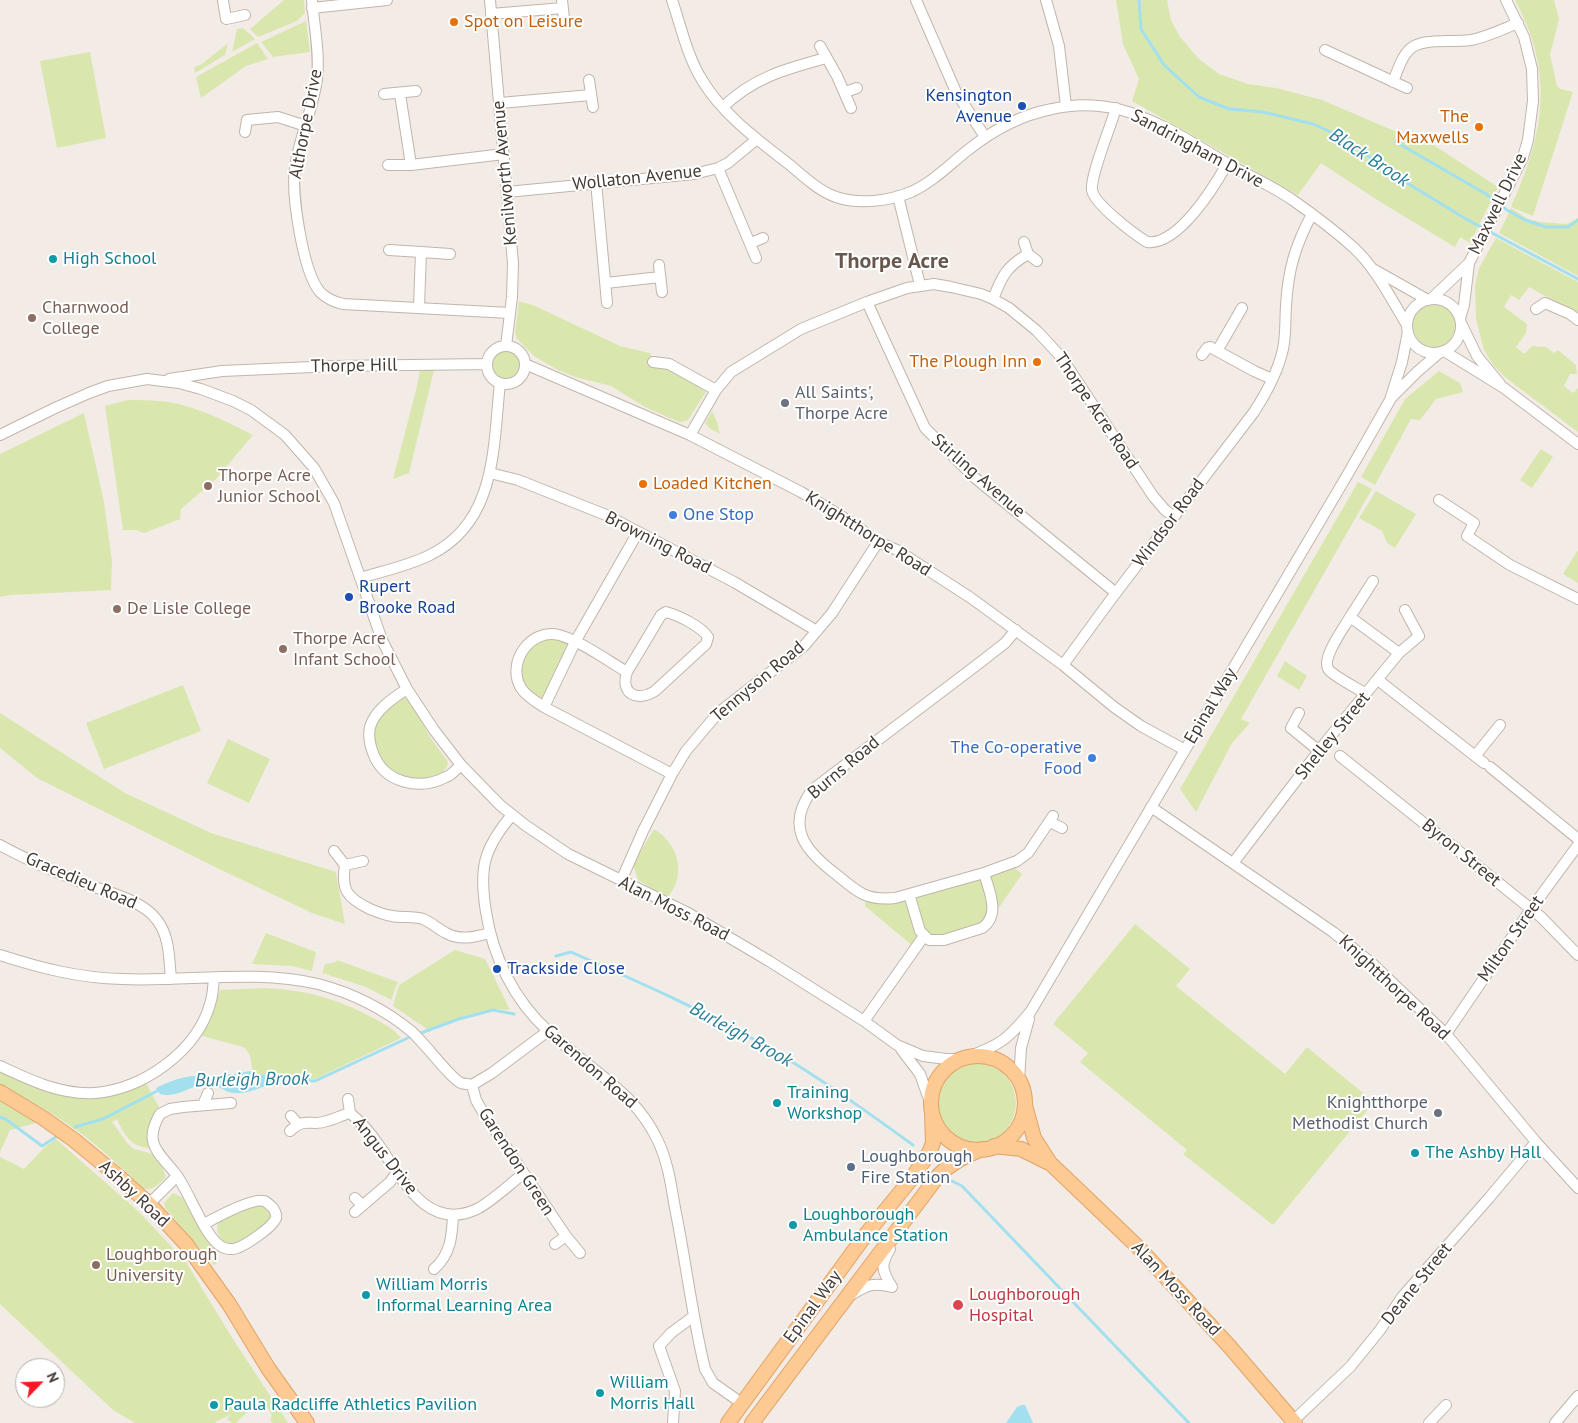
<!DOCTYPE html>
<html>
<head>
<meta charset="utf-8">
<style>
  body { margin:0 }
  #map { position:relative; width:1578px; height:1423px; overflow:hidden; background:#f3ece6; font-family:"PT Sans",sans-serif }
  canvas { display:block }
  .north { position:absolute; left:15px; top:1358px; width:50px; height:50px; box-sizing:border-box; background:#fff; border:1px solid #b5b1ae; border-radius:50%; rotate:66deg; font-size:14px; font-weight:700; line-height:20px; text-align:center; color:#453c35 }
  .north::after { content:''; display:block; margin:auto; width:18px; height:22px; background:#f81724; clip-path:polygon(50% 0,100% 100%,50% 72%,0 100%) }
</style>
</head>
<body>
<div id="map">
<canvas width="1578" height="1423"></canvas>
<div class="north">N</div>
</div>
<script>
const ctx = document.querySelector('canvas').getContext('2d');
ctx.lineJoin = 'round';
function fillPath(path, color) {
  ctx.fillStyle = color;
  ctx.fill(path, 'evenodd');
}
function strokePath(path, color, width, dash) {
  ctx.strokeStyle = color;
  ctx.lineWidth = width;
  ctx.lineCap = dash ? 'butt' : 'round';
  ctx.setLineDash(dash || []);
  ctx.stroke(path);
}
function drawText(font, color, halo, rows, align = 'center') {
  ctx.font = font + ' "PT Sans",sans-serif';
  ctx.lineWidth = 4;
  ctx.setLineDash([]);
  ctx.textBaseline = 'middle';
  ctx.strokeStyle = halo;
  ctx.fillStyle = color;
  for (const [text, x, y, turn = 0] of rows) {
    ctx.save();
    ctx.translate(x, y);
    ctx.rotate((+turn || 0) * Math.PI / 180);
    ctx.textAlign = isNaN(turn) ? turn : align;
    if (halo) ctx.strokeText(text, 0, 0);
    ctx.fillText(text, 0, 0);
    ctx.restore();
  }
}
const green = new Path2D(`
  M284,0H304L305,13L297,21L258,37L250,29Z
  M1116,0H1167L1171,20L1180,37L1199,59L1219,74L1248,84L1276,88L1322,100L1397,132L1432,144L1498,187L1470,243L1460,237L1455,247L1382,203L1321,163L1298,195L1132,101L1139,79L1123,44Z
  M1515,0H1554L1559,19L1550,55L1557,86L1561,89L1573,92L1533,216L1511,207C1544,134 1555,74 1515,0Z
  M306,21L310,52L273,57L261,42Z
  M243,28L255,39L232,52L237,29Z
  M228,43L225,55L195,73L194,67L202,64Z
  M257,43L268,59L246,66L201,98L196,77Z
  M90,52L106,138L57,148L40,61Z
  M1511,208L1528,219L1540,222L1567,224L1578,218V276L1499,233Z
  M1496,238L1578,282V314L1529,287L1519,300L1511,295L1504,307L1527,324L1526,333L1516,347L1524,354L1532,346L1546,347L1554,353L1558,350L1576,365L1577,374H1570L1564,386L1573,393L1578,388V432L1506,378L1493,365L1484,350L1476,319L1475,285L1479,268Z
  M519,301L535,306L620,346L650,353L655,366C670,364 694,384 706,392L690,417L687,421L679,422L645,407L611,386L575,377L558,370L534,356L517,339L515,333Z
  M1413 326a21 21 0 1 1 42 0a21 21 0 1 1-42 0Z
  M487 365a19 19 0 1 1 38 0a19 19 0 1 1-38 0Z
  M420,369L434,370L409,473L393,479L417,386Z
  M1439,371L1460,383L1463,392L1436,399L1420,420L1411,419L1375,485L1361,477L1405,399Z
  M128,400C138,400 149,400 159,401C191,403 225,421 253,435L215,480L181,509L180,519L144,533L136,530H123L105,406Z
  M712,411L717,422L720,434L709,428L705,423Z
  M84,413L104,502L112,561L111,590L11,595L0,597V454Z
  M1541,449L1553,457L1532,488L1520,480Z
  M1358,482L1372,489L1241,719L1250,723L1232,743L1196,812L1180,789Z
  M1376,491L1416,514L1395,548L1387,543L1382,531L1359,518Z
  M1578,550V583L1563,574Z
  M547,635L575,642L544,707L520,687L518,657Z
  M1285,661L1307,676L1299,690L1277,676Z
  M183,685L201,731L104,769L86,723Z
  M407,689L428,734L448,762L447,767L433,783L415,785L375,761L370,726Z
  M0,713L125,793L211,833L336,872L345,924L312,913L215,867L37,778L0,748Z
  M228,739L270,759L249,803L207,783Z
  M654,829C679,844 687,876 667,898L638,880L633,864Z
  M1010,864L1022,874L987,925L929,940L915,948L865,906V896L881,899Z
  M1135,924L1190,969L1176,986L1285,1074L1307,1047L1374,1102L1273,1225L1183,1154L1187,1150L1080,1062L1088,1053L1053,1024Z
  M266,933L316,952L312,971L292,966L252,964Z
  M455,950L485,959L510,1010L493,1009L468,1015L427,1029L393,1006L399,985Z
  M337,960L398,982L391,1000L366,987L322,973L325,964L336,962Z
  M264,988C304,990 337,998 373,1018C383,1023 394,1029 401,1038L315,1079L271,1077V1075L254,1074C250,1064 253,1054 243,1047L199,1035L212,1013L220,990Z
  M936 1103a40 40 0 1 1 80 0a40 40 0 1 1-80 0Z
  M0,1070L66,1094L146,1083L160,1109C146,1119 148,1133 149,1148C131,1147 124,1135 117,1119L112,1122L128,1144L134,1149L153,1154L165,1168L163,1170L166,1177C159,1183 153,1192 143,1188C121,1167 98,1145 73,1128C50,1111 24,1098 0,1084Z
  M0,1099L24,1111L36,1123L10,1130L0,1152Z
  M56,1139L139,1212L186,1262L231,1336L288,1423H273L270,1420L272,1416L268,1408L259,1400L236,1423H232L227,1419L232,1413C227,1418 220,1418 215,1423H135L113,1410L0,1304V1157L24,1169L45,1147Z
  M173,1193L183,1198L191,1214L218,1251L216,1264L214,1265L166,1209L164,1203Z
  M260,1205H265L272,1215L270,1223L235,1245L225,1243C217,1235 214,1226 222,1217Z`);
const water = new Path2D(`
  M251,1071L256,1074L271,1075V1084C256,1089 242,1097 226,1091C220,1088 215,1084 208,1084C191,1084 178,1099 160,1094L156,1088C187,1072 203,1076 235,1074C240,1073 245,1072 251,1071Z
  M1022,1405H1025L1033,1423H1006L1017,1407Z`);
const stream = new Path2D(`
  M1139,0L1141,29L1164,65L1199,97L1229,109L1263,112L1313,124L1344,138L1394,175L1466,219L1578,279
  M1396,142L1486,194L1507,210L1525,220L1546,227H1568L1578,220
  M556,956L571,952C639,982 707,1012 771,1049C820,1078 866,1111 913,1145
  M418,1034L459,1019L493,1010L514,1014
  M268,1079L315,1081L412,1036
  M0,1117L7,1120L42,1146L59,1135
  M75,1127L103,1119L161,1089
  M952,1181L962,1186L1189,1423`);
const minor = new Path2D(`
  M223,0L226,19L245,15
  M312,0C314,26 320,53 317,79C313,110 299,137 295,168C291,194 303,272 320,292C327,299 334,302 343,304L510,313
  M490,0L513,263L512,297L506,346
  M562,0L564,19
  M672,0C681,26 687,56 702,80C723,115 758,140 790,165C804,177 819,191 836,197C859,205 889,201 911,192C933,182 949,165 968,150C993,130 1021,115 1052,109C1073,104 1096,104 1118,109C1157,119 1193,143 1228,164C1249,176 1273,186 1294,201C1314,215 1335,231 1353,247C1376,268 1391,299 1407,325
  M916,0L956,92L985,137
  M1046,0L1059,46L1066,106
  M312,8L387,0
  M491,14L563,8
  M820,46L837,76L851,108
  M1325,50L1407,88
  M589,80L593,107
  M1393,82C1406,47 1409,41 1448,41C1455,41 1464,41 1471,40C1487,37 1503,29 1518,23
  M845,92L857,88
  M384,94L416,91
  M400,94L411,165
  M500,103L591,95
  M723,107C754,77 786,69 826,58
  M1116,108C1111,126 1090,176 1092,190C1094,204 1134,234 1147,242C1178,246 1214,187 1227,164
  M245,132L247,120L278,117L306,126
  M388,165H411L504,154
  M718,168L756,258
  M596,182L607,303
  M507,192L694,174L718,168L728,163L757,139
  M898,196L920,285
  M1024,242L1028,254L1037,261
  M751,243L763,238
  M389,250L421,252
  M659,265L662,292
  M1373,269L1428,300
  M606,283L660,277
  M993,299C1002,276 1006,267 1028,254
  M1431,299L1469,263L1514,175L1523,157L1528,140L1533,101L1532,69L1524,37L1506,0
  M1407 326a27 27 0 1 1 54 0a27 27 0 1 1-54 0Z
  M867,302L925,428L975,478L1116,593
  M419,307L421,252L450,254
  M1536,309L1545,303L1570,314L1578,320
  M1460,318L1464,305L1469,263
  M1461,323L1477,356L1500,384
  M487 365a19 19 0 1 1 38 0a19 19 0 1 1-38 0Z
  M1217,351L1242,308
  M1444,351L1504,388L1578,444
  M1202,355L1207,348L1210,347L1254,371L1272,379
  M653,362L669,364L716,390
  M525,364L690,435L801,492L854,524L878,542L897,550L971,598L1063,665L1114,707L1141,726L1185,750
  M169,379L222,371L335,366L487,364
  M1392,397L1417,372L1439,353
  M0,435L55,408L89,393L108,386L147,379L179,383L201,389L233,401L251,410L285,435L314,468L334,503L382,640L407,689L434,730L461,765L500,805L525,825L568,854L688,913L769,961L864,1021L897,1045L923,1056L946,1059H961
  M690,435L716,390L731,372L801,329L867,302L907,288L934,284L951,287L981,294L993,299L1009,308L1037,331L1062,358L1153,496L1165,510L1174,517
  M490,473L518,480L606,515L734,582L817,631
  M1439,500L1474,523L1467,536L1510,565L1578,599
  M638,532L575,642L544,707L672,774
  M360,578C383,571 408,566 430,555C497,522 493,447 500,383
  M666,612C678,615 702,627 708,637L706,644L655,691C637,702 620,694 627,672L661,615Z
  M1350,617L1373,581
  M1016,630L1005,643L982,661L812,790C785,827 805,851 837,875C857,892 867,901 895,898L984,873L1017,861L1028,853L1053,816
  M1063,665L1112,598L1254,412C1267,392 1278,372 1283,349C1286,335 1285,321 1286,306C1288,270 1295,246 1312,214
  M1378,680L1484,763
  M407,689C393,698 375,710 370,727C368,736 370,745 373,753C384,783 419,791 446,777C452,775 456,769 461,765
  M1366,694C1357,688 1335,677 1329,670C1320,659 1344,628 1350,617L1399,653
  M544,707C536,702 526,696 521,688C506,663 530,628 559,635C579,640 608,661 627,672
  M1299,713L1291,728L1319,751
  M1340,756L1541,917L1578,955
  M1475,756L1500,725
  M1490,767L1578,839
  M1151,807L1333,932L1375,966L1446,1034L1536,1142L1578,1188
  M512,815C483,849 479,869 486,912C493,957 514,1000 548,1031C563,1045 579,1057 595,1070C621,1091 642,1108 657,1139C668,1161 671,1185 675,1208C686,1262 692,1316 705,1369L713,1383L743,1404
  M1050,822L1062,828
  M0,845C25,859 53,871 80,882C103,891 142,899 157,920C170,937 169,959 171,979
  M334,851L345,865C341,890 347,898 370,909C377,912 385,915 392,916C402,918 413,916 423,919C431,922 438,929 446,933C460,941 475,937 490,933
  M1233,863L1325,743L1399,653L1419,636L1405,610
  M345,865L363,861
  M621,881L643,831L672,774L686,751L718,713L804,646L832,613L878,542
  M909,894L920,931L929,940H944L982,928C1001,915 989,891 984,873
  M0,955C40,968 79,978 122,979C186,982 254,969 318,984C352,993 384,1009 411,1031C423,1041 451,1079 461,1083C464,1084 468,1084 472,1085L492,1073L548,1031
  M864,1021L924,936
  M1446,1034L1531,909L1578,845
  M901,1049L920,1074L931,1105
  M966,1057C1000,1046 1009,1038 1031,1011L1349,472L1390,400L1402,362L1408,332
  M0,1066C30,1080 60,1095 95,1093C142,1090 197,1051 210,1004C213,996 213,987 214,978
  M1019,1081L1021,1048L1029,1019
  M472,1085L476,1100L484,1114L566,1236L580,1253
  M348,1099L350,1113C361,1122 370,1132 378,1144C402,1177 426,1233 477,1209C491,1202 510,1184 523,1174
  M203,1105L208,1093
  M291,1116L298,1124
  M290,1131C306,1116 311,1127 327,1121C335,1119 342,1115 350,1113
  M355,1198L362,1205
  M149,1204L177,1176
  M355,1212L390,1182L397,1172
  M204,1224C215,1218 252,1198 264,1201C267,1202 270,1205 273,1208C275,1211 277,1214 276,1218C273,1227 246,1245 237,1248C233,1250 226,1249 222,1247C204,1237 189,1190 175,1173C158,1152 143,1143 160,1114L170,1109L183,1107L231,1103
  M555,1244L566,1236
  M434,1269C451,1254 452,1236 453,1215
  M851,1295C867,1285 873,1282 892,1287C882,1271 880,1265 890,1249
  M1293,1421L1350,1367L1380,1330L1402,1297L1489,1198L1536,1142
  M673,1423L675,1391L659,1346L671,1333L694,1316
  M1429,1423L1446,1405
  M1555,1423L1578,1396`);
const major = new Path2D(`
  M931 1103a47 47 0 1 1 94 0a47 47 0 1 1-94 0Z
  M0,1092L43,1118L74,1140L119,1177L149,1204L186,1244L229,1304L268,1368L307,1423
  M1025,1105L1034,1138L1050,1163L1139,1248L1230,1347L1295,1423
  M994,1146L1021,1149L1047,1162
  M728,1423L867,1233L912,1178L929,1153L933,1143L932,1112
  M752,1423L938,1176C951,1163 965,1156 982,1149`);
const markers = [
  [454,22,5,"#e8710a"],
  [1022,106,5,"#1a4fb4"],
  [1479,127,5,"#e8710a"],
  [53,259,5,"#0f9aa8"],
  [32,318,5,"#8d6e63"],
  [1037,362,5,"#e8710a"],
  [785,403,5,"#6b7280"],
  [643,484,5,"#e8710a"],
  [208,486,5,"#8d6e63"],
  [673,515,5,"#3f7fe0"],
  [349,597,5,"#1a4fb4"],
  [117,609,5,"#8d6e63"],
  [283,649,5,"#8d6e63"],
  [1092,758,5,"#3f7fe0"],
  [497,969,5,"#1a4fb4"],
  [777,1103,5,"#0f9aa8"],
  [1438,1113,5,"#6b7280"],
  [1415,1153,5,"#0f9aa8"],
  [851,1167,5,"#5c6f8a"],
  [793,1225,5,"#0f9aa8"],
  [96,1265,5,"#8d6e63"],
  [366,1295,5,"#0f9aa8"],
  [958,1305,6,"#e0444e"],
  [600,1393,5,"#0f9aa8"],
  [214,1405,5,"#0f9aa8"]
];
const foodNames = [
  ["Spot on Leisure",464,22],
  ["The",1469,117,"right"],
  ["Maxwells",1469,138,"right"],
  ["The Plough Inn",1027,362,"right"],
  ["Loaded Kitchen",653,484]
];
const transitNames = [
  ["Kensington",1012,96,"right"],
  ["Avenue",1012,117,"right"],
  ["Rupert",359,587],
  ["Brooke Road",359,608],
  ["Trackside Close",507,969]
];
const streetNames = [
  ["Althorpe Drive",306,124,-79],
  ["Sandringham Drive",1197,149,28],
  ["Kenilworth Avenue",505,173,-95],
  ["Wollaton Avenue",637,178,-6],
  ["Maxwell Drive",1498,204,-64],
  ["Thorpe Hill",354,366,-1],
  ["Thorpe Acre Road",1096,411,56],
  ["Stirling Avenue",978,476,41],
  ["Windsor Road",1169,523,-53],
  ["Knightthorpe Road",868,534,32],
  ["Browning Road",658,543,27],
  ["Tennyson Road",758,682,-40],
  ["Epinal Way",1211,706,-59],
  ["Shelley Street",1333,736,-51],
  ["Burns Road",844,768,-40],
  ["Byron Street",1461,853,39],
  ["Gracedieu Road",81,881,23],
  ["Alan Moss Road",674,909,27],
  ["Milton Street",1511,939,-55],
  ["Knightthorpe Road",1394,988,43],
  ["Garendon Road",590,1067,41],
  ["Angus Drive",385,1156,52],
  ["Garendon Green",516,1162,57],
  ["Ashby Road",134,1194,43],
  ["Deane Street",1417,1284,-51],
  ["Alan Moss Road",1176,1289,47],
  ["Epinal Way",813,1307,-54]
];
const cultureNames = [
  ["High School",63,259],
  ["Training",787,1093],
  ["Workshop",787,1114],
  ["The Ashby Hall",1425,1153],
  ["Loughborough",803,1215],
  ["Ambulance Station",803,1236],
  ["William Morris",376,1285],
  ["Informal Learning Area",376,1306],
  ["William",610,1383],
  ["Morris Hall",610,1404],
  ["Paula Radcliffe Athletics Pavilion",224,1405]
];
const educationNames = [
  ["Charnwood",42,308],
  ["College",42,329],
  ["Thorpe Acre",218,476],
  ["Junior School",218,497],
  ["De Lisle College",127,609],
  ["Thorpe Acre",293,639],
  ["Infant School",293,660],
  ["Loughborough",106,1255],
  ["University",106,1276]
];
const worshipNames = [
  ["All Saints',",795,393],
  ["Thorpe Acre",795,414],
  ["Knightthorpe",1428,1103,"right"],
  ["Methodist Church",1428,1124,"right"]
];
const shopNames = [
  ["One Stop",683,515],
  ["The Co-operative",1082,748,"right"],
  ["Food",1082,769,"right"]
];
const serviceNames = [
  ["Loughborough",861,1157],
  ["Fire Station",861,1178]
];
const healthNames = [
  ["Loughborough",969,1295],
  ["Hospital",969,1316]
];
const waterNames = [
  ["Black Brook",1369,158,33],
  ["Burleigh Brook",741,1035,29],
  ["Burleigh Brook",252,1080,-1]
];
const districtNames = [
  ["Thorpe Acre",892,262]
];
fillPath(green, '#d9e7ae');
fillPath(water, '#a2e0ef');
strokePath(stream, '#a2e0ef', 3);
strokePath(minor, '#c1b5ab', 12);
strokePath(major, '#e2a264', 16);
strokePath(minor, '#fff', 10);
strokePath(major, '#fdca94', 14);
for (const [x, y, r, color] of markers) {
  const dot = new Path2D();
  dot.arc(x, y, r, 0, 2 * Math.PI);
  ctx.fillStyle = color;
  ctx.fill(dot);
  strokePath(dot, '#fff', 2);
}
drawText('18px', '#c56008', '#fff', foodNames, 'left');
drawText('18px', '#164399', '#fff', transitNames, 'left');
drawText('18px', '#453c35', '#fff', streetNames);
drawText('18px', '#0d838f', '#fff', cultureNames, 'left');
drawText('18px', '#785e54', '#fff', educationNames, 'left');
drawText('18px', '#5b616d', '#fff', worshipNames, 'left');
drawText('18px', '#366cbe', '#fff', shopNames, 'left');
drawText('18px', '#4e5e75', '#fff', serviceNames, 'left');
drawText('18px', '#be3a42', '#fff', healthNames, 'left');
drawText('italic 19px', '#2a8098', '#fff', waterNames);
drawText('bold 22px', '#68574c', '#fff', districtNames);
</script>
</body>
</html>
